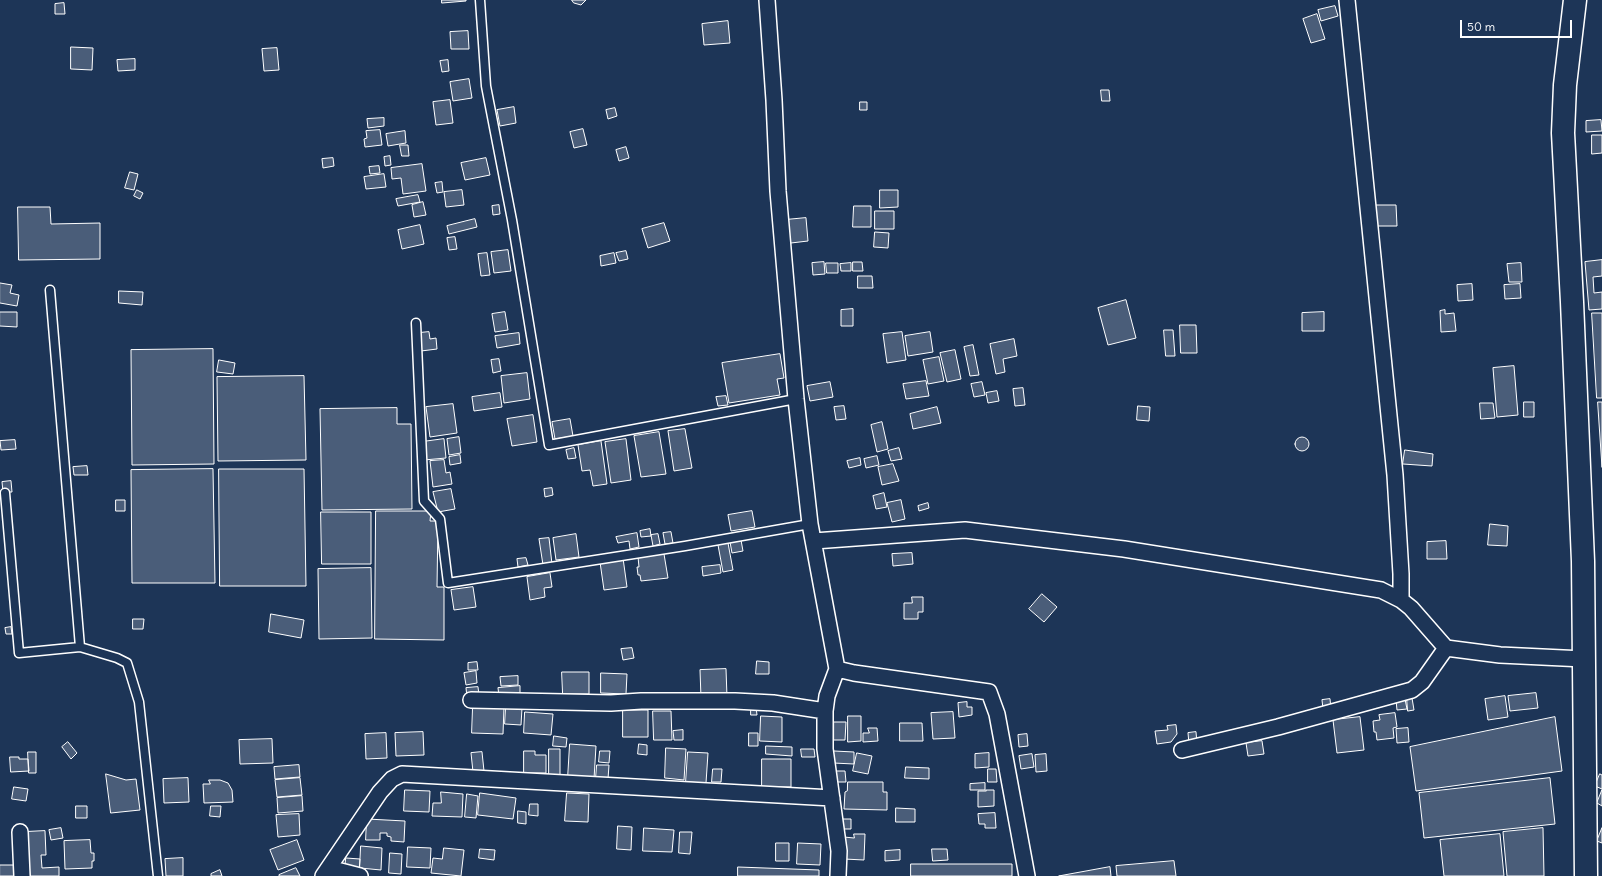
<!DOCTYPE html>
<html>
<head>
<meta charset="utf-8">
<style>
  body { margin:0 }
  #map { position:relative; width:1602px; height:876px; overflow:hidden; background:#1d3557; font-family:Delius,sans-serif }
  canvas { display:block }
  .scale { position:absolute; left:1460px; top:20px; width:112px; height:18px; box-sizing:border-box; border:2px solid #fff; border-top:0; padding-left:5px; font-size:12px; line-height:14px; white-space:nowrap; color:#fff; -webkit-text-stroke:3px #1d3557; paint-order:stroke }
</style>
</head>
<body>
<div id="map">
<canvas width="1602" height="876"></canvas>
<div class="scale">50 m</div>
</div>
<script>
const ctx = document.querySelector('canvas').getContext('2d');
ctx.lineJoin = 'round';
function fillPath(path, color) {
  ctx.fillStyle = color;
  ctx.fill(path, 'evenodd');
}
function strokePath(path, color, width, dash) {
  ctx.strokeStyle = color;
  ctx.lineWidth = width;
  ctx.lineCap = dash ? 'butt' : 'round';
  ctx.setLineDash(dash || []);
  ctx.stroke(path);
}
const building = new Path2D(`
  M442,0H466V1L442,3Z
  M572,0H586L581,5L574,3Z
  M64,3L65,14H55V4Z
  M1335,6L1338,16L1321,21L1318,10Z
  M1317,14L1325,39L1311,43L1303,19Z
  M728,21L730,43L704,45L702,24Z
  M468,31L469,49H451L450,32Z
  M71,47L93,48L92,70L71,69Z
  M277,48L279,70L264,71L262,49Z
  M135,59V70L118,71L117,60Z
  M448,60L449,71L442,72L440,61Z
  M469,79L472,98L453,101L450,82Z
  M1101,90H1109L1110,101H1102Z
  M450,100L453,123L436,125L433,102Z
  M860,102H867V110H860Z
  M514,107L516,123L500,126L497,110Z
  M615,108L617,116L608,119L606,110Z
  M384,118V126L368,128L367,119Z
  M1601,120L1602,131L1586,132V121Z
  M583,129L587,145L574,148L570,132Z
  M380,130L382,145L365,147L364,139L367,138L366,131Z
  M405,131L406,143L388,146L386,134Z
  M1592,135H1602V153L1592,154Z
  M400,145H408L409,156H402Z
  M626,147L629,158L619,161L616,150Z
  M390,156L391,165L385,166L384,157Z
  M333,158L334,166L323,168L322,159Z
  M486,158L490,175L465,180L461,163Z
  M422,164L426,191L403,194L401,178L392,179L391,168Z
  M379,166L380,173L370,174L369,167Z
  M130,172L138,174L134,190L125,188Z
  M384,174L386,187L366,189L364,177Z
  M442,182L443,192L437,193L435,183Z
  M137,190L143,193L140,199L134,196Z
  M462,190L464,205L446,207L444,192Z
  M880,190H898V207L880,208Z
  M418,195L420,202L398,206L396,199Z
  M423,202L426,215L414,217L412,205Z
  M499,205L500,214L493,215L492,206Z
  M1376,205H1396L1397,226H1376Z
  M854,206H871V227H853Z
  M18,207H50L51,224L100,223V259L19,260Z
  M875,211H894V229H875Z
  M806,218L808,241L791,243L788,241L785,220Z
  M475,219L477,227L449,234L447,226Z
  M664,223L670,241L648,248L642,229Z
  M420,225L424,244L402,249L398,230Z
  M875,232L889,233L888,248L874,247Z
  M455,237L457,249L449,250L447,238Z
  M508,250L511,271L494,273L491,252Z
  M626,251L628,259L619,261L616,253Z
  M487,253L490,275L481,276L478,254Z
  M614,253L616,263L601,266L600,256Z
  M1602,260V276L1593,277L1594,293L1602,292V309L1589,310L1585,262Z
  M824,262L825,274L813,275L812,263Z
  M853,262H862L863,271H853Z
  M826,263H838V273H827Z
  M851,263V271H841L840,264Z
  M1521,263L1522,282H1509L1507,264Z
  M858,276H872L873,288H858Z
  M0,283L12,285L10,293L19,295L17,306L0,303Z
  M1472,284L1473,300L1458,301L1457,285Z
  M1520,284L1521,298L1505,299L1504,285Z
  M119,291L143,292L142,305L119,303Z
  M1126,300L1136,338L1108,345L1098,308Z
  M853,309V326H841V310Z
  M1445,310V314L1454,313L1456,331L1441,332L1440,311Z
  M0,312H17V327L0,326Z
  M505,312L508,330L495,332L492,314Z
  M1324,312V331H1302V313Z
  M1592,313H1602V398H1597Z
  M1180,325H1196L1197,353H1181Z
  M1164,330H1173L1175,356H1166Z
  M429,332L430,339L436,338L437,349L421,351L419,333Z
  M902,332L906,360L887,363L883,334Z
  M930,332L933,352L908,356L905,336Z
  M519,333L520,344L497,348L495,336Z
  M1014,339L1017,356L1003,359L1005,372L996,374L990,344Z
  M973,345L979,375L970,376L964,347Z
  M213,349L214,464L132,465L131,350Z
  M955,350L961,379L947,382L940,353Z
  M780,354L784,378L777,379L780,395L729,403L722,363Z
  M939,357L944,381L928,384L923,360Z
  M499,359L501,371L493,373L491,360Z
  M219,360L235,363L233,374L217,372Z
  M1514,366L1518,415L1497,417L1493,368Z
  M527,373L530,399L504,403L501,376Z
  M304,376L306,460L218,461L217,377Z
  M926,381L929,396L906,399L903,384Z
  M830,382L833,397L810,401L807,386Z
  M982,382L985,395L974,397L971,384Z
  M1023,388L1025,405L1015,406L1013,389Z
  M997,391L999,401L988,403L986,393Z
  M500,393L502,407L474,411L472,397Z
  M726,396L728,405L718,406L716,397Z
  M1524,402H1534V417H1524Z
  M1598,402H1602V467Z
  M1480,403H1493L1495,418L1481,419Z
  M453,404L457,433L430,437L426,407Z
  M844,406L846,419L836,420L834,407Z
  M1138,406L1150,407L1149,421L1137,420Z
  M937,407L941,423L913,429L910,414Z
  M397,408V424H411L412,509L322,510L320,409Z
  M533,415L537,442L512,446L507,419Z
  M570,419L573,436L555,439L552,422Z
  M882,422L888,449L877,452L871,425Z
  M685,429L692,468L674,471L668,431Z
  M659,432L666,474L641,477L634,436Z
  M459,437L461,453L449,455L447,439Z
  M1295 444a7 7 0 1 1 14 0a7 7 0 1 1-14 0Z
  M444,439L446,458L424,460L422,442Z
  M626,439L631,480L611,483L605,442Z
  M15,440L16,449L1,450L0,441Z
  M601,441L607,484L593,486L590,470L582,471L578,445Z
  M574,448L576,458L568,459L566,450Z
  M899,448L902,459L891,461L888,451Z
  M1405,450L1433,454L1432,466L1403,464Z
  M460,455L461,463L450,465L449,457Z
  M877,456L879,465L866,468L864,459Z
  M860,458L861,465L849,468L847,461Z
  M444,460L446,473L450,472L452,484L433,487L430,461Z
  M893,464L899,481L882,485L878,467Z
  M87,466L88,475H74L73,467Z
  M213,469L215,583H132L131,470Z
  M219,469H304L306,586H220Z
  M11,481L12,492H3L2,482Z
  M552,488L553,495L545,497L544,489Z
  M451,489L455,509L438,512L433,492Z
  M884,493L887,507L876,509L873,496Z
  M116,500H125V511H116Z
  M901,500L905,519L892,522L887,503Z
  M928,503L929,508L919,511L918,506Z
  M376,511H431L430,521H438L437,587H444V640L375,639Z
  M752,511L755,527L731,531L728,515Z
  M321,512H371V564H322Z
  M1490,524L1508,526L1507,546L1488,545Z
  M650,529L651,536L641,537L640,531Z
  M671,532L673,543L665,544L663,533Z
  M637,533L639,547L630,549L629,541L618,543L616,537Z
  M576,534L579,557L556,560L553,538Z
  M658,534L660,544L653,546L651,535Z
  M549,538L552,564L543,565L539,539Z
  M741,540L743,551L732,553L730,542Z
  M1446,541L1447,559H1427V542Z
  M728,543L733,570L723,572L718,545Z
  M912,553L913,564L893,566L892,554Z
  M664,554L668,578L641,581L640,575H638L637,567H639L638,557Z
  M526,558L528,565L518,567L517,559Z
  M623,558L627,587L604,590L600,562Z
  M720,565L721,573L703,576L702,567Z
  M371,568L372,638L319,639L318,569Z
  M550,573L552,587L544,588L545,597L530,600L527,577Z
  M473,587L476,607L454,610L451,590Z
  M1042,594L1057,607L1044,622L1029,609Z
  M912,597H923V612H918V619H904V603H912Z
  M271,614L304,620L301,638L269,632Z
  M133,619H144L143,629H133Z
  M11,627L12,634H6L5,628Z
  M632,648L634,658L623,660L621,649Z
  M757,661L769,662V674H756Z
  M477,662L478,670H468V663Z
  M726,669L727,697L701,698L700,670Z
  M476,671L477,683L466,685L464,673Z
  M562,672H589V694H563Z
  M601,673L627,674L626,694L601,693Z
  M518,676V685L501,686L500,677Z
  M520,686V695L499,696L498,688Z
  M478,687L479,695L467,697L466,688Z
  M1536,693L1538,708L1510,711L1508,696Z
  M1505,696L1508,717L1488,720L1485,699Z
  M1407,698H1412L1414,710L1408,711Z
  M1330,699L1331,709H1323L1322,700Z
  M1405,699L1407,709L1397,710L1396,700Z
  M967,702V707H972V715L959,717L958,703Z
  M473,706L504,707L503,734L472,733Z
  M506,707L522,708L521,725L505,724Z
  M751,707H756L757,715H751Z
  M623,710H648V737H623Z
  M653,711H671L672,740H654Z
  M525,712L553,714L551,735L524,733Z
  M953,712L955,738L933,739L931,713Z
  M1395,713L1397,727L1393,728L1394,738L1377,740L1376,732H1374L1373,721L1380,720L1379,715Z
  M761,716L782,717V742L760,741Z
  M848,716H861V741L848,742Z
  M1360,717L1364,750L1337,753L1333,720Z
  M1555,717L1562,771L1416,791L1410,747Z
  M834,722H846L845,740H834Z
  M900,723H922L923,741H900Z
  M1176,725L1177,734L1171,742L1157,744L1155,731L1168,730L1167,726Z
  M868,728H877L878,741L863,742V733H869Z
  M1408,728L1409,742L1397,743L1396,729Z
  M683,730V740H674L673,731Z
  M423,732L424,755L396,756L395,733Z
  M1196,732L1197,743L1189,744L1188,733Z
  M386,733L387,758L366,759L365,734Z
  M749,733H758V746H749Z
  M1027,734L1028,746L1019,747L1018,735Z
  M554,736L567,738L566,747L553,746Z
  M272,739L273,763L240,764L239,740Z
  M1262,741L1264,754L1248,756L1246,743Z
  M68,742L77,753L71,759L62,747Z
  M570,744L596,746L594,779L568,778Z
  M639,744L647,745V755L638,754Z
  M766,746L792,747V756L766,754Z
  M666,748L686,749L684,780L665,778Z
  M549,749H560V777H549Z
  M801,749H814L815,757H802Z
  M524,751H535V755H546V773H524Z
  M600,751H610L609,763L599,762Z
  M834,751L854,752V764L833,763Z
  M28,752H36V773H29Z
  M482,752L484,771L473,772L471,753Z
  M688,752L708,753L706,783L686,782Z
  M857,753L872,756L868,774L853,771Z
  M989,753V767L975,768V754Z
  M1032,754L1034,767L1021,769L1019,756Z
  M1046,754L1047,771L1036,772L1035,755Z
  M10,757H19V759H28L29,771L11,772Z
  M762,759H791V787H762Z
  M299,765L300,777L275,779L274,767Z
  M597,765H609L608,779L596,778Z
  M906,767L929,768V779L905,778Z
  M713,769H722L721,782H712Z
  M988,769H996L997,782H988Z
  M835,771H845L846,782H836Z
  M106,774L126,780L136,779L140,810L111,813Z
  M1600,774L1602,775V789L1595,786Z
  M188,778L189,802L164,803L163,779Z
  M300,778L302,795L277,797L275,780Z
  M1550,778L1555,824L1424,838L1419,793Z
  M209,780H220L228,783L232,790L233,802L204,803L203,784H210Z
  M848,782H883V792H887V810L844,809L845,792L847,791Z
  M985,783V790H970V784Z
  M14,787L28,789L26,801L12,799Z
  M405,790L430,791L429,812L404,811Z
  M986,790H994V806L978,807V791H986Z
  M1602,790V806L1597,803Z
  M441,792L463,794L462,817L432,816L433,803H441Z
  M480,793L516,798L513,819L478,815Z
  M567,793L589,794L588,822L565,821Z
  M467,794L478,796L476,818L465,817Z
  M302,796L303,811L278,813L277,798Z
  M530,804H538V816L529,815Z
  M76,806H87V818H76Z
  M211,806H221L220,817L210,816Z
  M896,808L915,809V822H896Z
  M518,811L526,812V824L518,823Z
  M995,813L996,828H985V824H979L978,814Z
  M299,814L300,835L278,837L276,815Z
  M367,819L405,821L404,842L391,841V837L387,836V833H380V840H366Z
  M843,819H851V829H842Z
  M618,826L632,827L631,850L617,849Z
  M61,828L63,838L51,840L49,830Z
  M644,828L674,830L672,852L643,851Z
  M1543,828L1544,876H1507L1503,832Z
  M1602,828V843L1597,841Z
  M45,831L46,855H41L42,868L59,867V876H27L25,832Z
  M680,832H692L690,854L679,853Z
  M854,834H865L864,860L844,859V837L854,838Z
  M1500,834L1504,876H1444L1440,840Z
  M90,840L91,853H94V861H92V868L65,869L64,841Z
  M297,840L304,860L278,870L270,850Z
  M776,843H789V861H776Z
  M798,843L821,844L820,865L797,864Z
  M361,846L382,848L381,870L360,868Z
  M408,847L431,848L430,868L407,867Z
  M444,848L464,850L461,876L431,873L433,858L442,859Z
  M480,849L495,850L494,860L479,858Z
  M932,849H947L948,860L933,861Z
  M900,850V860L885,861V851Z
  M390,853L402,854L401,874L389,873Z
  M183,858V876H166L165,859Z
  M346,858L360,859L359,872H345Z
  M1174,861L1176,876H1117L1116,866Z
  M911,864H1012V876H911Z
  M0,865H17V876H0Z
  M738,867L819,870V876H738Z
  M1110,867L1111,876H1059Z
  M296,868L300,876H279V875Z
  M220,870L222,876H211V874Z`);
const lane = new Path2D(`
  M480,0L486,86L512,220L549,445L796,399
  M50,290L80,647L117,658L127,663L139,702L158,876
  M416,323L424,501L440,519L448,583L685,546L810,524
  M5,493L19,653L80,647`);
const street = new Path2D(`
  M767,0L774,100L778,191L796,399L810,524L837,669L854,673L989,692L997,714L1027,876
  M1347,0L1395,475L1401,574V600
  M814,541L965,530L1124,549L1381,590L1401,600L1411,608L1446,648L1500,655L1584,659
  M837,669L827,696L825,711V749L839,851L838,876
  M471,700L611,703L641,701H735L773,703L825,711
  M1182,750L1278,727L1412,690L1422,682L1446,648
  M20,832L22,876
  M329,868L360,876
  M323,876L380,792L392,779L402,774L832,798`);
const secondary = new Path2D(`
  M1575,0L1565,85L1563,133L1572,302L1583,561L1586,876`);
fillPath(building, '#4a5d79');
strokePath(building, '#fff', 1);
strokePath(lane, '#fff', 11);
strokePath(street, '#fff', 18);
strokePath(secondary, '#fff', 25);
strokePath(lane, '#1d3557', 8);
strokePath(street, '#1d3557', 15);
strokePath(secondary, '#1d3557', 22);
</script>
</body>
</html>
